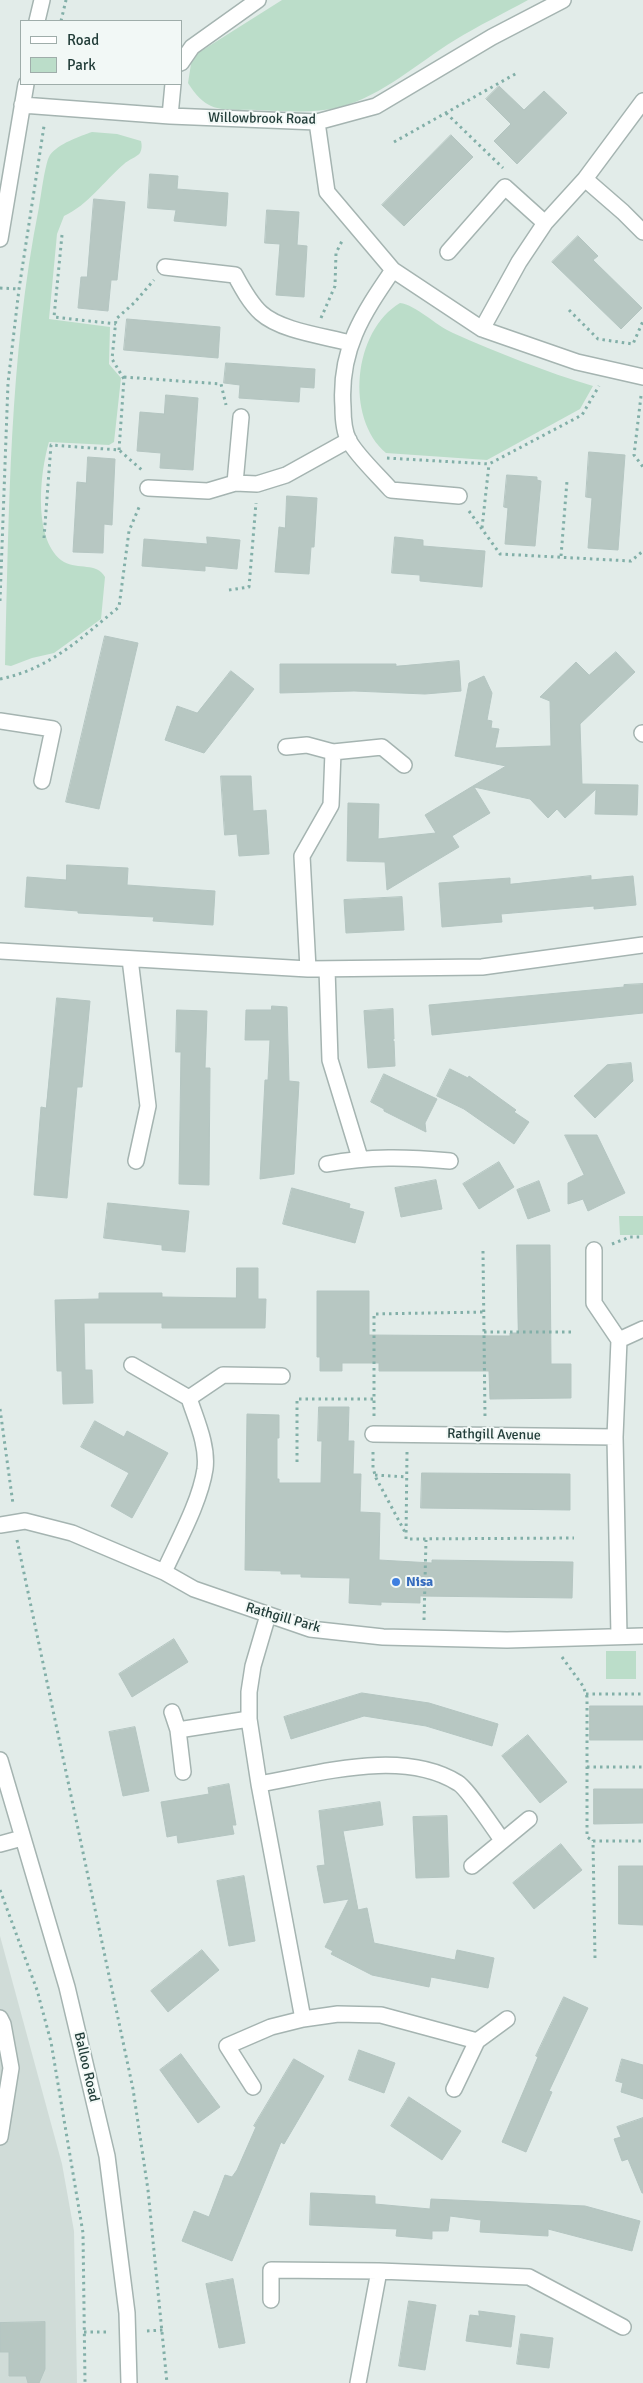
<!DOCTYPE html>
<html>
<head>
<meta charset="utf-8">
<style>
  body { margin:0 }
  #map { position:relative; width:643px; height:2383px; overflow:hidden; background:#e2ece9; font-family:Signika,sans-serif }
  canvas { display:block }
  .legend { position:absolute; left:20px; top:20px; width:162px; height:65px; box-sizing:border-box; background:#f2f8f6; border:1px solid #9fadaa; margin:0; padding:6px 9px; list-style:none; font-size:15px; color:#223d39 }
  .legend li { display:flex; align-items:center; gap:10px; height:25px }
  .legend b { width:25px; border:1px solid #9fadaa }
</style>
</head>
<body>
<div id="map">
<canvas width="643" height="2383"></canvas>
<ul class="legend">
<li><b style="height:6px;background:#fff"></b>Road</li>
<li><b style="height:14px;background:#bbddc9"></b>Park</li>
</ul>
</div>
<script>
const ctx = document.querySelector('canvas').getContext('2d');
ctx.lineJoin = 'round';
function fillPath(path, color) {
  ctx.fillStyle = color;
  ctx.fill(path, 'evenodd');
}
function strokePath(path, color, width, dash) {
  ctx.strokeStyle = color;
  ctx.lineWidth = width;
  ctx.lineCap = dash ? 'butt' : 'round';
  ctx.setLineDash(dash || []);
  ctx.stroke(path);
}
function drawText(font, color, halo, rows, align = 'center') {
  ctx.font = font + ' Signika,sans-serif';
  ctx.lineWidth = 4;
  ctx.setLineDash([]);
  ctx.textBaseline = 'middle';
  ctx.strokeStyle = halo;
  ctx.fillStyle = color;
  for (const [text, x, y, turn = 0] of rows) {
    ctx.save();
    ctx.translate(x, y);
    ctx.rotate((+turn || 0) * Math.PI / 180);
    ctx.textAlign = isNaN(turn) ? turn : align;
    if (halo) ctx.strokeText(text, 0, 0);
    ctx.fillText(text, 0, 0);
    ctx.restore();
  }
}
const built = new Path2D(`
  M0,1936L62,2164L74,2231L77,2383H0Z`);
const green = new Path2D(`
  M282,0H528C504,13 478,26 455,40C416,64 384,95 340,107C313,114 284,111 257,110C223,109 208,115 188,83L191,64L198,53Z
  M92,132L117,134L141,141C142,145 142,149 140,153C137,157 128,160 124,164C104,181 88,205 64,216L57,234L49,319L110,327L109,364L121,378L114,442L109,445L49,442C40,472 32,542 64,562C78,570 97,562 105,577L101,619L54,653L32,658L11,666L5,665C9,512 9,357 39,207C41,197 45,162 50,155C58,144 80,136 92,132Z
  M400,303C416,305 435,325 453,333C498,353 546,372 593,386L580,409L487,460L386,453C345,418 353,331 400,303Z
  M619,1216H643V1235H620Z
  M606,1651H636V1679H606Z`);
const building = new Path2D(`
  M499,86L524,110L544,91L567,113L517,164L494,141L511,124L486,99Z
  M451,135L473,157L404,226L382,205Z
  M150,174L178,176L177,189L228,193L226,226L174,221L176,210L148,208Z
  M94,199L125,202L117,280H111L108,311L78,308L81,277H87Z
  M267,210L299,212L297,245L307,246L304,297L276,295L280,244L265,243Z
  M578,236L598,256L593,260L642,308L621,329L552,262Z
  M127,319L220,327L218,358L124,350Z
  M226,363L315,369L314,388L300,387L299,402L239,398L240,385L224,383Z
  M166,395L198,398L193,470L160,468L161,453L137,451L140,412L164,414Z
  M589,452L625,455L618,550L588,548L592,498L586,497Z
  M88,457L115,459L112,525L104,524L103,553L73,552L77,482L86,483Z
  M507,475L537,477V480L541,481L535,546L505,544L508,508L504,507Z
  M287,496L317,498L314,547H311L309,574L275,572L279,527L285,528Z
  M207,537L240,540L237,569L205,566V571L142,566L144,539L207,544Z
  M395,537L423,540V546L485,551L482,587L420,581V575L392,573Z
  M105,636L138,643L99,809L66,802Z
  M616,652L635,672L580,724L582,784L638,785L637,815L595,814L596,789L565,818L557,809L548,818L530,799L474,787L490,813L452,836L459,847L387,890L385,862L347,861L348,803L379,804L378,839L436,833L425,815L506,766L455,756L469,683L484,676L492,693L487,720L492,721L491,728L499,729L495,748L551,746L550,701L540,697L576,662L589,675Z
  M459,661L461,691L425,694L354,691L280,693V664H396V666Z
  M231,671L254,689L204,753L165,740L177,706L197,713Z
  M221,776H251L253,811L266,810L269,854L239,856L237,834L225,835Z
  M67,865L128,868L127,885L215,891L213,925L153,921L154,917L78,913V911L25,907L27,877L66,880Z
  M591,876V880L633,876L636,905L594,909V906L501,914L502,922L442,927L439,883L510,878V884Z
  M402,897L404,930L346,933L344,900Z
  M643,984V1013L432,1035L429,1005L624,987V985Z
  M57,998L90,1001L82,1087H77L67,1198L34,1195L41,1107L46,1108Z
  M272,1006L287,1007L289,1081L299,1082L294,1174L260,1179L265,1080H268L270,1040H245L246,1010H271Z
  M393,1009L394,1039L391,1040L394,1041L395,1066L368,1068L364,1011Z
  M177,1010L207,1011L205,1068H210L209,1185L179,1184L181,1052H176Z
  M631,1063L633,1081L595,1118L574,1096L607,1065Z
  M450,1069L468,1078L469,1076L516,1110L514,1112L529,1122L514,1144L464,1109L437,1096Z
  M384,1074L437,1099L425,1123L426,1132L384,1111V1109L371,1102Z
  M565,1135H597L625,1193L588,1211L583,1199L568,1204V1183L584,1175Z
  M499,1162L514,1187L479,1209L463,1184Z
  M436,1180L442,1209L401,1217L395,1188Z
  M539,1181L550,1211L528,1219L517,1190Z
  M292,1188L350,1204L349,1208L364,1212L355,1243L283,1224Z
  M108,1203L189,1211L185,1252L162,1250V1245L104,1238Z
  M517,1245H550L551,1364H571V1398L490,1399L489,1371H379V1363H342V1371H320V1357H317V1291H369V1335L510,1336V1333H518Z
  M237,1268H258V1299H266L265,1328H162V1323H84L85,1370H92L93,1403L63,1404L62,1371H57L55,1300L99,1299V1293H162V1297L236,1298Z
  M319,1407H349L348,1441H354L353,1474H361L360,1512L380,1513L379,1560L432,1563V1560L573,1562L572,1598L420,1596V1603L381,1602V1605L349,1603L350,1578L301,1577V1574H281V1571L245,1570L247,1414L279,1415V1438H277V1479H279V1483H321L322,1441H318Z
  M95,1421L124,1437L127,1431L168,1453L132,1518L111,1506L129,1473L81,1447Z
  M422,1473L570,1474V1510L421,1508Z
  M174,1639L188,1662L132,1697L119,1674Z
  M362,1693L429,1703L498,1724L492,1746L426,1726L364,1716L291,1739L284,1717Z
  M590,1706H643V1740H590Z
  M135,1727L149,1791L123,1796L109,1732Z
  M528,1735L567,1782L540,1803L502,1756Z
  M229,1784L236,1825H232L234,1834L178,1843L177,1835L167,1837L161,1802L209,1794L208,1788Z
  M594,1789H643V1823L594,1824Z
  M380,1802L383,1825L343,1831L358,1910L367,1908L374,1943L455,1960L457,1950L494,1958L488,1988L431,1977L429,1987L372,1975L331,1954L333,1951L325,1947L349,1899L324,1903L317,1866L325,1865L319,1811Z
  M447,1816L449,1877L416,1878L413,1817Z
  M561,1844L582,1870L534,1909L513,1883Z
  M619,1866H643V1925L619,1924Z
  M244,1876L255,1941L229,1946L217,1881Z
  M202,1950L219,1970L168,2012L151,1991Z
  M564,1997L588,2008L549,2091L552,2092L526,2152L502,2142L538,2057L536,2056Z
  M359,2050L395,2063L384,2093L349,2080Z
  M181,2054L220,2107L198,2123L160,2070Z
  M294,2059L324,2076L284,2144L281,2142L232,2261L182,2241L194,2211L209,2217L225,2175L232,2177L237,2170L256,2127L254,2126Z
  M622,2059L643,2065V2099L621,2092L623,2083L616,2081Z
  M409,2097L461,2131L442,2160L391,2126Z
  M643,2118V2193H642L628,2159L622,2161L614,2139L621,2137L617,2127Z
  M311,2193L375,2196V2204L430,2209L431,2199L585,2206L640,2221L632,2251L548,2229V2236L480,2232L481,2220L450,2216L448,2231H432V2239L396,2236L397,2229L310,2225Z
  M233,2279L245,2343L219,2348L206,2284Z
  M409,2301L436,2305L425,2370L399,2366Z
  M479,2311L515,2316L511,2347L466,2341L470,2315L479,2316Z
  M45,2322V2369L39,2383H28L26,2376H9V2352H0V2323Z
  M521,2334L553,2338L549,2368L517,2364Z`);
const path = new Path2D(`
  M61,21L66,0
  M446,113L503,168
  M394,142L517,73
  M62,235L54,317L116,324
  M0,288L19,289
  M569,310L598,339L633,344L643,321
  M321,318L335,286L336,253L342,241
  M124,377L221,384L226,405
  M641,396L634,455L643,467
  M119,450L124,379L112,359L116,319L134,303L154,280
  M387,458L489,464L582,415L599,386
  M469,511L500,554L631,561L643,551
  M482,528L489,464
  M44,538L51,445L119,450L143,471
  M561,556L567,481
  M229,590L249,587L256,503
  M0,601L8,383L19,289L44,126
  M0,679C50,669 81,638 119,607L129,531L140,505
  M612,1244L630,1237H643
  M483,1251L485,1417
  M484,1332H574
  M0,1409L13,1504
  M374,1416V1314L484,1312
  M373,1452V1468L376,1478L406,1534
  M407,1452L406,1539L574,1538
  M297,1462V1399H374
  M375,1475L407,1477
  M17,1540L133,2089L148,2190L167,2383
  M424,1620L426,1540
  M562,1657L583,1686L587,1697V1837L593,1841
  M586,1694H643
  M587,1767H643
  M0,1890L37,1990L51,2042L83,2233L85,2383
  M595,1958L593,1841H643
  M147,2331L163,2330
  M84,2332H109`);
const minor = new Path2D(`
  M37,21L42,0
  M181,63L192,47L258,0
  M22,105L170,116L317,122L376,106L492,37L563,0
  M170,116L173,84
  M317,122L327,192L393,270L482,329L577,362L643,377
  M585,179L623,212L643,232
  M0,239L26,84
  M448,252L505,187L545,223
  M165,267L235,275C242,288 250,303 261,313C281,331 324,336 350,343
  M393,270C362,315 339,350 343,407C343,417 344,432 349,441C358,457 379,476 391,490L459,496
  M482,329L519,262L545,223L585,179L643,101
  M235,483L241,417
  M148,488L208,491L235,483L257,484L286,475L349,440
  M0,721L53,729L42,781
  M642,733L643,734
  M286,747L307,745L333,752L382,747L404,765
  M0,951L308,969L482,967L643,945
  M130,959L148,1106L136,1161
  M308,969L302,856L331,805L333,752
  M327,969L330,1060L360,1158
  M327,1164C370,1156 407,1157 450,1161
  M594,1250V1303L619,1340
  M132,1365L189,1398C196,1420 208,1445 205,1469C200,1502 178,1541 164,1572
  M189,1398L223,1375L282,1376
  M373,1434L615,1437
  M0,1525L25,1521L72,1533L164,1572L194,1589L310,1629L383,1637L507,1640L643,1636
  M268,1615L253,1666L249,1692V1719L259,1784L303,2019
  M619,1636L615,1437L619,1340L643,1329
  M172,1712L178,1730L183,1772
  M178,1730L249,1719
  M0,1760L67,1987L107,2156L127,2313L129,2383
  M259,1784C319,1774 402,1748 458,1783C467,1788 494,1829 502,1840
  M0,1844L22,1838
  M472,1866L529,1819
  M0,2018L3,2024L11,2068L0,2137
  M253,2087L227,2046L271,2027L303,2019L338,2014L381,2015L477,2041
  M454,2089L477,2041L507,2019
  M271,2300V2270L379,2271L529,2277L623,2327
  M358,2383L379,2271`);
const markers = [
  [396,1582,5,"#3f7fe0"]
];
const streetNames = [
  ["Willowbrook Road",262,119,1],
  ["Rathgill Avenue",494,1435,1],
  ["Rathgill Park",283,1618,16],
  ["Balloo Road",86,2067,77]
];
const shopNames = [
  ["Nisa",406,1582]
];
fillPath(built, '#d0dcd8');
fillPath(green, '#bbddc9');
fillPath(building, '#b7c7c2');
strokePath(building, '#b4c5c1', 1);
strokePath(minor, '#a5b4b1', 18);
strokePath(path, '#82afa8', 3, [2.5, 4]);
strokePath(minor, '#fff', 15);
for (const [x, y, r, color] of markers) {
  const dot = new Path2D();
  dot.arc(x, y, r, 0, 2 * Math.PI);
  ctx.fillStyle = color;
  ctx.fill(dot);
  strokePath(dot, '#f2f8f6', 2);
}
drawText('14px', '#223d39', '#f2f8f6', streetNames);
drawText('bold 14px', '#366cbe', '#f2f8f6', shopNames, 'left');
</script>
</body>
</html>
